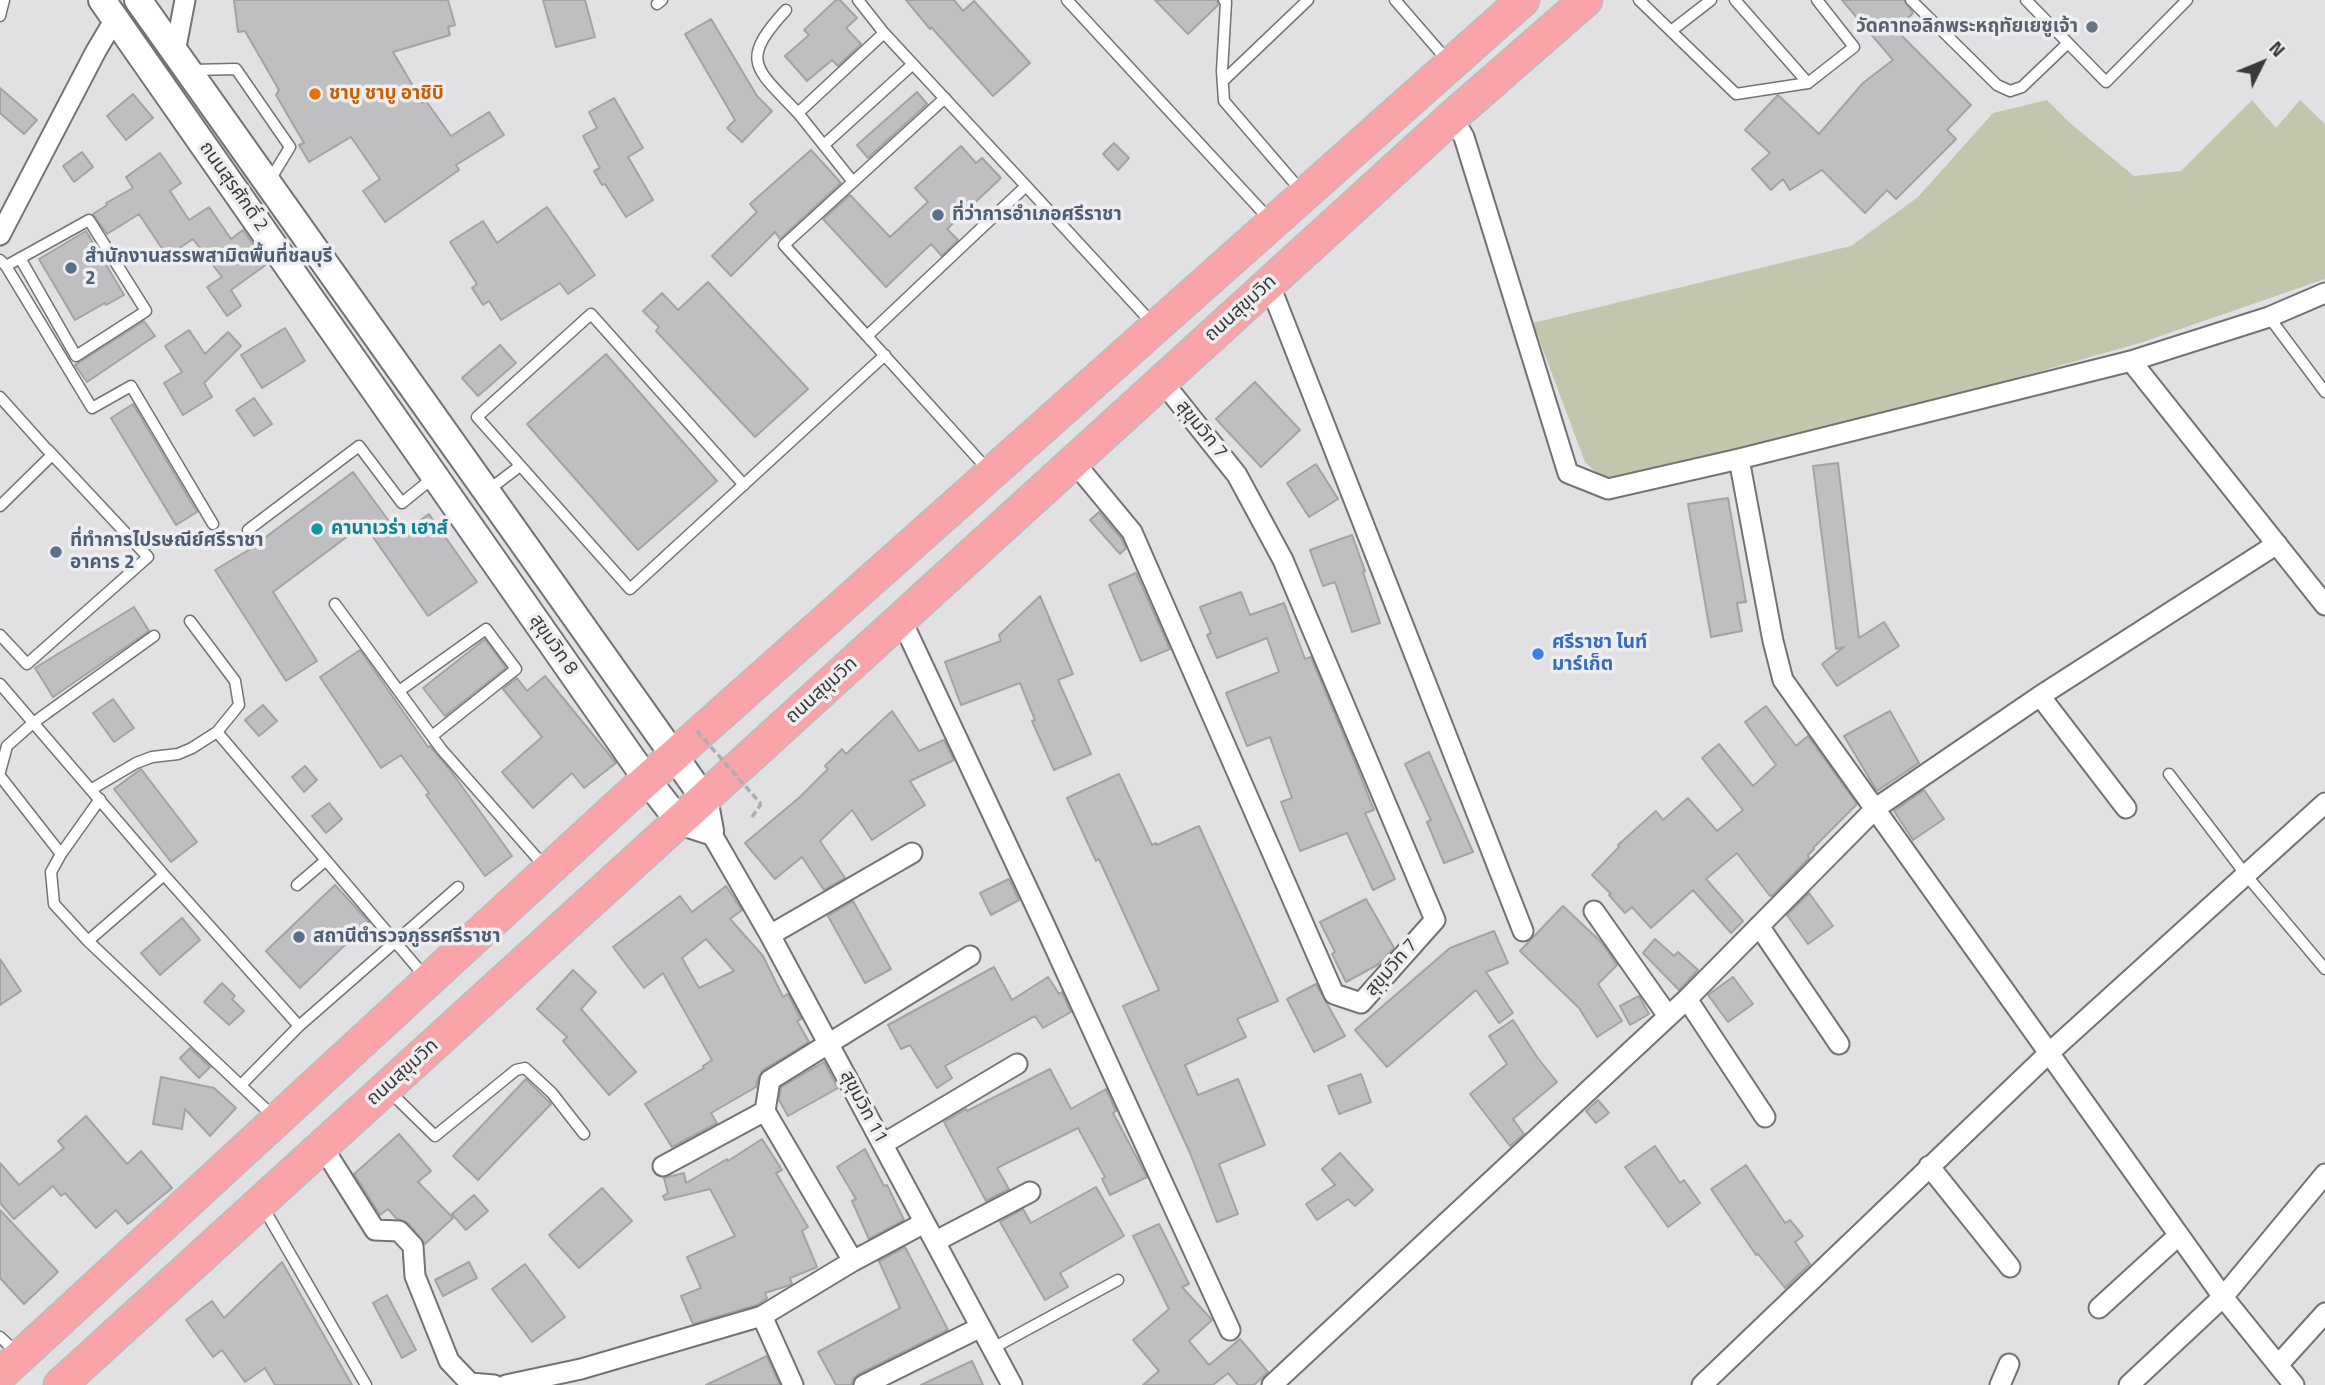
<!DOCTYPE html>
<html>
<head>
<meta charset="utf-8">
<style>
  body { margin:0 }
  #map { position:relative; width:2325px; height:1385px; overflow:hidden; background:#e1e1e3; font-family:"Titillium Web",sans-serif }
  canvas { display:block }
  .north { position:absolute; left:2227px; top:28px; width:70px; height:70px; -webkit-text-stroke:5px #eeeef0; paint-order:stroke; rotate:47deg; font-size:19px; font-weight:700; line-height:28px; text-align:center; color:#3a3a3b }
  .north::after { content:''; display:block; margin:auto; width:24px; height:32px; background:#3a3a3b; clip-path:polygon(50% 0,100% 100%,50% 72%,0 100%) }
</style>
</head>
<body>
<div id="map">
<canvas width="2325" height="1385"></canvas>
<div class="north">N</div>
</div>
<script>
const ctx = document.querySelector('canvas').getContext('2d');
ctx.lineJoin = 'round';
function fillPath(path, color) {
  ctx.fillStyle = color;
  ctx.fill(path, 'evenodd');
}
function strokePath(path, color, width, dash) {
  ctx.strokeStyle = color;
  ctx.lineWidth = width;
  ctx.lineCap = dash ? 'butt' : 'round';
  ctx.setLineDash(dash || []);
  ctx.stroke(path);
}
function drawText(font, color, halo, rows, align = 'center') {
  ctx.font = font + ' "Titillium Web","Noto Sans Thai",sans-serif';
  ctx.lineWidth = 7;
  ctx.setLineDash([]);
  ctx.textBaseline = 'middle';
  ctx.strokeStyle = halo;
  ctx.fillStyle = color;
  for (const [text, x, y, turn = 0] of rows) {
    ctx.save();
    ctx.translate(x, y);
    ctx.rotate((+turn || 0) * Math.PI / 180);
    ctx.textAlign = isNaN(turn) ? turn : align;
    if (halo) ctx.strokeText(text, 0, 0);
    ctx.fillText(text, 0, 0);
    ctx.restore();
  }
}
const green = new Path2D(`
  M2047,100L2070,123L2134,176L2181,171L2252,100L2276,128L2300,100L2325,124V279L2140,343L1810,436L1605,481L1585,462L1533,323L1851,246L1918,197L1993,113Z`);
const building = new Path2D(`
  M234,0H448L455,25L448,27L450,35L393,52L423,103L426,101L451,136L489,112L504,135L456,165L459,170L385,222L363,191L380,179L351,137L309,162L299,145L304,143L276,95L279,90L245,31L238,32Z
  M543,0H585L595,37L556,47Z
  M836,0H840L857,18L846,28L861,44L838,66L832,60L807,81L785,56L809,35L804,30Z
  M906,0H954L963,11L974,1L1030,63L993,96L931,27L930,29Z
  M1155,0H1217L1218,5L1188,34Z
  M1842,0H1904L1913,13L1896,30L1971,105L1947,130L1956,139L1896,199L1887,190L1865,213L1822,170L1790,190L1783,179L1771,190L1752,169L1770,153L1745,130L1778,95L1819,134L1863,83L1893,60Z
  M711,19L757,96L772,111L742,142L727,128L735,120L685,34Z
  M0,88L37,120L24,134L0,113Z
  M917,92L927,104L868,158L857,145Z
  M133,94L153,118L126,140L107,116Z
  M614,98L643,148L628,157L653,200L626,217L605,184L602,185L594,171L600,168L583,136L597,128L589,112Z
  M1114,143L1129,158L1118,170L1103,154Z
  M961,146L976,163L982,158L1001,178L947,229L958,240L942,256L931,244L886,287L823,219L850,195L890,237L928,202L915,188Z
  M811,150L841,183L780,239L775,232L731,276L712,256L757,212L750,204Z
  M82,152L93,167L74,182L63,166Z
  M160,153L181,183L170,191L189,220L209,207L231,239L243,230L267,264L231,290L241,306L227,316L207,287L222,277L193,239L167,256L139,214L107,234L93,214L107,205L106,203L133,188L126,177Z
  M547,207L595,275L568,294L560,283L501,320L489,301L483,305L472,288L477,284L450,242L483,221L497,243Z
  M86,231L124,295L106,305L105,303L75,320L39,259Z
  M708,282L808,389L755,437L656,331L659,327L643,311L662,293L678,310Z
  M144,321L155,336L87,382L75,365Z
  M285,328L305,361L262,388L241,355Z
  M189,330L205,354L228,332L241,346L204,383L212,397L183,415L164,383L182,372L165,346Z
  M500,345L516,363L478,396L462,378Z
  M606,354L717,481L638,550L527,424Z
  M1255,382L1300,430L1261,467L1216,419Z
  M254,398L272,424L254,436L236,410Z
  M133,404L197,512L176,525L111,418Z
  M1838,463L1859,638L1884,622L1899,646L1837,686L1822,664L1844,647L1836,649L1813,466Z
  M1316,464L1338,499L1309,517L1287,483Z
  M353,472L399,535L429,514L477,582L428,616L364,524L273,592L317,661L286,681L215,570L247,551Z
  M1728,498L1746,602L1737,603L1742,631L1711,637L1688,504Z
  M1099,512L1121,538L1126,548L1120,554L1090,520Z
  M1352,535L1365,571L1363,572L1380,623L1352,632L1335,582L1323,586L1310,550Z
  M1136,573L1170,649L1141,661L1109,585Z
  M1241,592L1250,615L1284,603L1305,659L1311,657L1352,755L1374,810L1365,813L1395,879L1373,890L1347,833L1300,851L1281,802L1292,798L1270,737L1247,746L1226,693L1279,672L1267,638L1217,658L1207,635L1211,633L1200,607Z
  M1040,596L1073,674L1058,680L1091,754L1054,770L1032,721L1035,720L1020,683L961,705L945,662L1001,641L999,635Z
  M134,607L149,631L53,697L35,668Z
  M485,639L506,668L445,716L423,688Z
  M360,650L428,747L430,746L450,770L512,856L485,876L426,795L429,793L401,755L381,768L320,677Z
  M545,676L616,763L584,788L572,773L533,808L502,772L542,737L503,689L517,678L527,691Z
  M113,699L134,728L114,742L93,713Z
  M263,705L277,721L259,736L245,720Z
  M1766,706L1796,746L1808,736L1857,804L1813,848L1814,849L1808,855L1809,858L1773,895L1770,896L1737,853L1706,879L1743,921L1731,933L1693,890L1651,928L1632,907L1625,913L1609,895L1611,894L1592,875L1619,847L1618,845L1656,811L1663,820L1688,798L1717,831L1743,810L1702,758L1719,744L1753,786L1776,765L1745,722Z
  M892,711L919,751L944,740L954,760L910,781L925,805L872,840L852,810L820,841L845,878L824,890L802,857L775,879L745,843L800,797L828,769L825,766L842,749L846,754Z
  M1890,711L1919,763L1877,791L1844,736Z
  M1429,752L1473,852L1444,863L1427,822L1431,820L1405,764Z
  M305,766L317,780L304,792L292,777Z
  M141,769L197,842L171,862L114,789Z
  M1119,774L1152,845L1156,843L1157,845L1199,826L1278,1001L1237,1019L1246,1037L1185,1065L1198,1095L1238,1079L1265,1145L1219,1164L1238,1214L1217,1222L1190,1153L1123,1006L1159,990L1099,859L1096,861L1067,798Z
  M1924,790L1944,819L1913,840L1894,811Z
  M329,803L342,819L326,833L312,816Z
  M1009,879L1019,900L991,915L980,893Z
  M335,885L369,922L300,988L266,951Z
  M726,886L742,910L730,919L763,956L783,997L788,994L801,1019L797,1021L809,1042L763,1070L758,1078L756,1087L711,1113L717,1123L672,1147L645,1104L704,1068L703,1066L712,1060L663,973L644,988L613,947L680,896L692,912ZM706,939L734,971L699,988L682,958Z
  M1809,893L1833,926L1808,944L1787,915Z
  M1366,899L1394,948L1379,964L1346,982L1332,954L1335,952L1320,922Z
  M853,901L891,969L865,983L828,916Z
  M1563,906L1602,943L1617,965L1598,984L1622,1021L1597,1037L1579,1008L1520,951Z
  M182,918L200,940L160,975L141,953Z
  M1494,931L1508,963L1486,972L1513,1013L1499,1023L1476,990L1387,1067L1355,1030L1450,948Z
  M1655,939L1674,956L1678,952L1698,970L1679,990L1643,953Z
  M0,959L21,991L0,1005Z
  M994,967L1012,1000L1048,977L1059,994L1062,992L1071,1012L1043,1028L1035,1016L945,1066L952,1078L937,1088L910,1045L901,1049L888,1025Z
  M573,970L596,992L581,1009L636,1072L609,1095L563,1041L567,1037L537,1009Z
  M1733,977L1753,1004L1728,1022L1708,995Z
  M222,983L235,996L232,999L244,1011L229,1025L204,1002Z
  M1316,984L1345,1036L1314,1052L1287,999Z
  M1639,996L1649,1014L1630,1025L1620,1006Z
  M1513,1020L1537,1057L1557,1082L1513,1119L1524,1134L1510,1146L1470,1094L1507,1064L1489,1036Z
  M190,1048L210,1067L199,1078L180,1058Z
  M824,1062L838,1088L788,1116L779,1100L781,1087Z
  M1050,1069L1071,1109L1106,1089L1116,1111L1113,1113L1147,1177L1110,1195L1102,1179L1105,1177L1078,1128L997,1168L1009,1189L986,1201L944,1122L966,1109L967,1111Z
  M1361,1074L1371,1102L1339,1114L1328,1086Z
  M161,1077L214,1088L236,1108L210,1136L185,1109L182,1129L153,1124Z
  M526,1079L551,1104L478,1180L453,1156Z
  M1598,1100L1609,1113L1596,1123L1586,1111Z
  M86,1116L127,1164L141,1151L172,1188L128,1224L116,1210L96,1228L65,1193L61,1196L53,1186L14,1219L0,1203V1163L19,1185L64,1148L58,1141Z
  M399,1134L431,1171L418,1182L453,1218L425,1244L408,1223L397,1219L388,1209L380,1215L354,1174Z
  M762,1139L782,1170L776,1173L808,1227L802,1231L817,1267L790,1278L792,1284L790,1285L765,1293L767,1298L757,1305L693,1324L681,1296L701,1288L687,1257L735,1236L710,1189L665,1200L663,1196L668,1193L664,1178L684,1173L686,1183L727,1159L728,1161Z
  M1655,1146L1680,1183L1684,1180L1700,1203L1668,1227L1625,1167Z
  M865,1149L884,1186L887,1185L904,1220L869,1239L852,1201L856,1199L837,1167Z
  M1340,1153L1373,1190L1355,1206L1348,1199L1317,1220L1306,1204L1335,1185L1322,1169Z
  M1746,1165L1785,1223L1790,1220L1803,1236L1795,1242L1810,1264L1785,1288L1758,1254L1756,1255L1711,1189Z
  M1096,1187L1124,1236L1060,1273L1068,1287L1045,1300L1000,1222L1023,1209L1031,1223Z
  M602,1188L632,1221L579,1268L549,1235Z
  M474,1195L488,1211L466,1230L452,1214Z
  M0,1210L58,1272L24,1304L0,1278Z
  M1159,1224L1189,1284L1182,1287L1212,1320L1189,1341L1209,1365L1240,1339L1268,1372L1254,1385H1238L1228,1373L1213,1385H1143L1159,1371L1133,1340L1169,1309L1133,1236Z
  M905,1247L948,1330L859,1374L853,1379L852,1385H836L818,1352L900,1308L879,1261Z
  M282,1262L352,1385H275L265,1368L245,1382L222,1350L213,1357L186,1320L212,1301L224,1318Z
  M469,1262L477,1278L443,1296L435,1280Z
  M525,1264L565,1317L532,1342L492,1289Z
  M387,1295L416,1350L402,1358L373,1303Z
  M767,1356L780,1385H706Z
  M972,1361L983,1385H921Z`);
const path = new Path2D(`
  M752,817L761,804`);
const service = new Path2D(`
  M858,0L884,33
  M1067,0L1271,221
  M1224,0L1226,2L1222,71L1224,101L1303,193
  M1395,0L1447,60
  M1639,0L1736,94L1808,83L1854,47L1817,0
  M1735,0L1808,83
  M1911,0L1997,85L2010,91L2022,87L2068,43
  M2026,0L2106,82L2187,0
  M657,4L662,0
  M786,10C738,62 756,68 798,113
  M0,16L4,0
  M1671,31L1711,0
  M192,70L236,69L290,147L270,180
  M1223,81L1308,0
  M825,144L913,64
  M853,182L945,98
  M0,260L6,266L92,408L131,386L213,524
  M6,266L89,220L146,311L76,356L20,258
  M2269,317L2325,392
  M867,336L784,245L853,182L798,113L884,33L1026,186
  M0,397L52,455L0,506
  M989,471L867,336L1026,186L1153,324
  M744,485L591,314L477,417L630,589L885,355
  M487,491L520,466
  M248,530L359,446L402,503L434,477
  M335,604L442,750L545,867
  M190,621L235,681L239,705L217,732L426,978
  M0,635L27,664L148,557L48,450
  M0,684L164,875L299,1026
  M399,691L486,629L516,669L432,736
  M0,772L7,746L33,723L154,636
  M2169,774L2246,875L2325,969
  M0,776L61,854
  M92,789L136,763L152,757L178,754L192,748L217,732
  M100,799L61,854L51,872L54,904L88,941L274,1117
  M297,885L325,861
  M88,941L164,875
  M241,1085L299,1026L458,887
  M389,1091L435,1136L516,1070L525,1068L552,1093L584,1134
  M263,1207L366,1385
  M0,1337L17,1353
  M993,1348L1118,1280`);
const minor = new Path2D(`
  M175,52L185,0
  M1452,117L1464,137L1568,473L1608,489L1739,459L2131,361L2269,317L2325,293
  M0,235L96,51L115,19
  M1269,283L1523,931
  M2131,361L2325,605
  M1739,459L1773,641L1783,680L2223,1297L2294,1385
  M1074,462L1132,532L1334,994L1361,1003L1435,920L1283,560L1237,475L1162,381
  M901,619L1045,926L1230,1330
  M2040,696L2126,808
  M710,831L770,935L1012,1385
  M1594,911L1668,1016
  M1759,926L1839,1044
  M770,935L912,853
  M1687,999L1765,1117
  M883,1144L1017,1064
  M322,1146L375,1230L399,1231L413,1246L415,1276L449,1361L470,1383L494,1385
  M663,1166L765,1111
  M1929,1166L2010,1267
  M936,1241L1030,1192
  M853,1261L765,1111L770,1080L970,956
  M2099,1308L2179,1235
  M2278,1365L2325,1313
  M506,1385L581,1369L762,1316
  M793,1385L762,1316L853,1261L924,1223
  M864,1385L981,1327
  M1272,1385L1687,999L1876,808L2040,696L2277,544
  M1702,1385L2049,1053L2325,803
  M2000,1385L2009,1364
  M2129,1385L2223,1297L2325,1174`);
const secondary = new Path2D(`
  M102,0L647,780L679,821L710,831L704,798L138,0`);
const trunk = new Path2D(`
  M0,1375L623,801L1523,0
  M60,1385L1452,117L1586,0`);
const pathBridge = new Path2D(`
  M697,731L761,804`);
const markers = [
  [2092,27,7,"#6b7280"],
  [315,94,7,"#e8710a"],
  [938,215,7,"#5c6f8a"],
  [71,268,7,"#5c6f8a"],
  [317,529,7,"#0f9aa8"],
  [56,552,7,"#5c6f8a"],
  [1538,654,7,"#3f7fe0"],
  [299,937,7,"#5c6f8a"]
];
const worshipNames = [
  ["วัดคาทอลิกพระหฤทัยเยซูเจ้า",2078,27]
];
const foodNames = [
  ["ชาบู ชาบู อาชิบิ",329,94]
];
const streetNames = [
  ["ถนนสุรศักดิ์ 2",233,187,55],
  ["ถนนสุขุมวิท",1241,309,-42],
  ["สุขุมวิท 7",1201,430,51],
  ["สุขุมวิท 8",553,645,55],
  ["ถนนสุขุมวิท",822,691,-42],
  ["สุขุมวิท 7",1392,968,-49],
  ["ถนนสุขุมวิท",403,1073,-42],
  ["สุขุมวิท 11",863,1107,62]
];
const serviceNames = [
  ["ที่ว่าการอำเภอศรีราชา",952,215],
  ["สำนักงานสรรพสามิตพื้นที่ชลบุรี",85,257],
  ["2",85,279],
  ["ที่ทำการไปรษณีย์ศรีราชา",70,541],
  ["อาคาร 2",70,563],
  ["สถานีตำรวจภูธรศรีราชา",313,937]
];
const cultureNames = [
  ["คานาเวร่า เฮาส์",331,529]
];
const shopNames = [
  ["ศรีราชา ไนท์",1552,643],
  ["มาร์เก็ต",1552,665]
];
fillPath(green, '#c1c7ad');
fillPath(building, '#bfbfc1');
strokePath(building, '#a3a3a5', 2);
strokePath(service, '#737375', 13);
strokePath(minor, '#737375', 23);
strokePath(secondary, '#737375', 30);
strokePath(trunk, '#bcbcbc', 35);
strokePath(path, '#adadaf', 3.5, [7, 3.5]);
strokePath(service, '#fff', 10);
strokePath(minor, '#fff', 19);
strokePath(secondary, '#fff', 26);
strokePath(trunk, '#f8a4a8', 32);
strokePath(pathBridge, '#adadaf', 3.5, [7, 3.5]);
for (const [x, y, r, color] of markers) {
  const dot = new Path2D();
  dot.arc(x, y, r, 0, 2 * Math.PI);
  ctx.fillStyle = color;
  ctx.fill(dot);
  strokePath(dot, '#eeeef0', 2.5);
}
drawText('bold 19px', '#5b616d', '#eeeef0', worshipNames, 'right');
drawText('bold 19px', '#c56008', '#eeeef0', foodNames, 'left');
drawText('19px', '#3a3a3b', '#eeeef0', streetNames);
drawText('bold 19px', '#4e5e75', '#eeeef0', serviceNames, 'left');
drawText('bold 19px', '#0d838f', '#eeeef0', cultureNames, 'left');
drawText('bold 19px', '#366cbe', '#eeeef0', shopNames, 'left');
</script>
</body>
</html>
